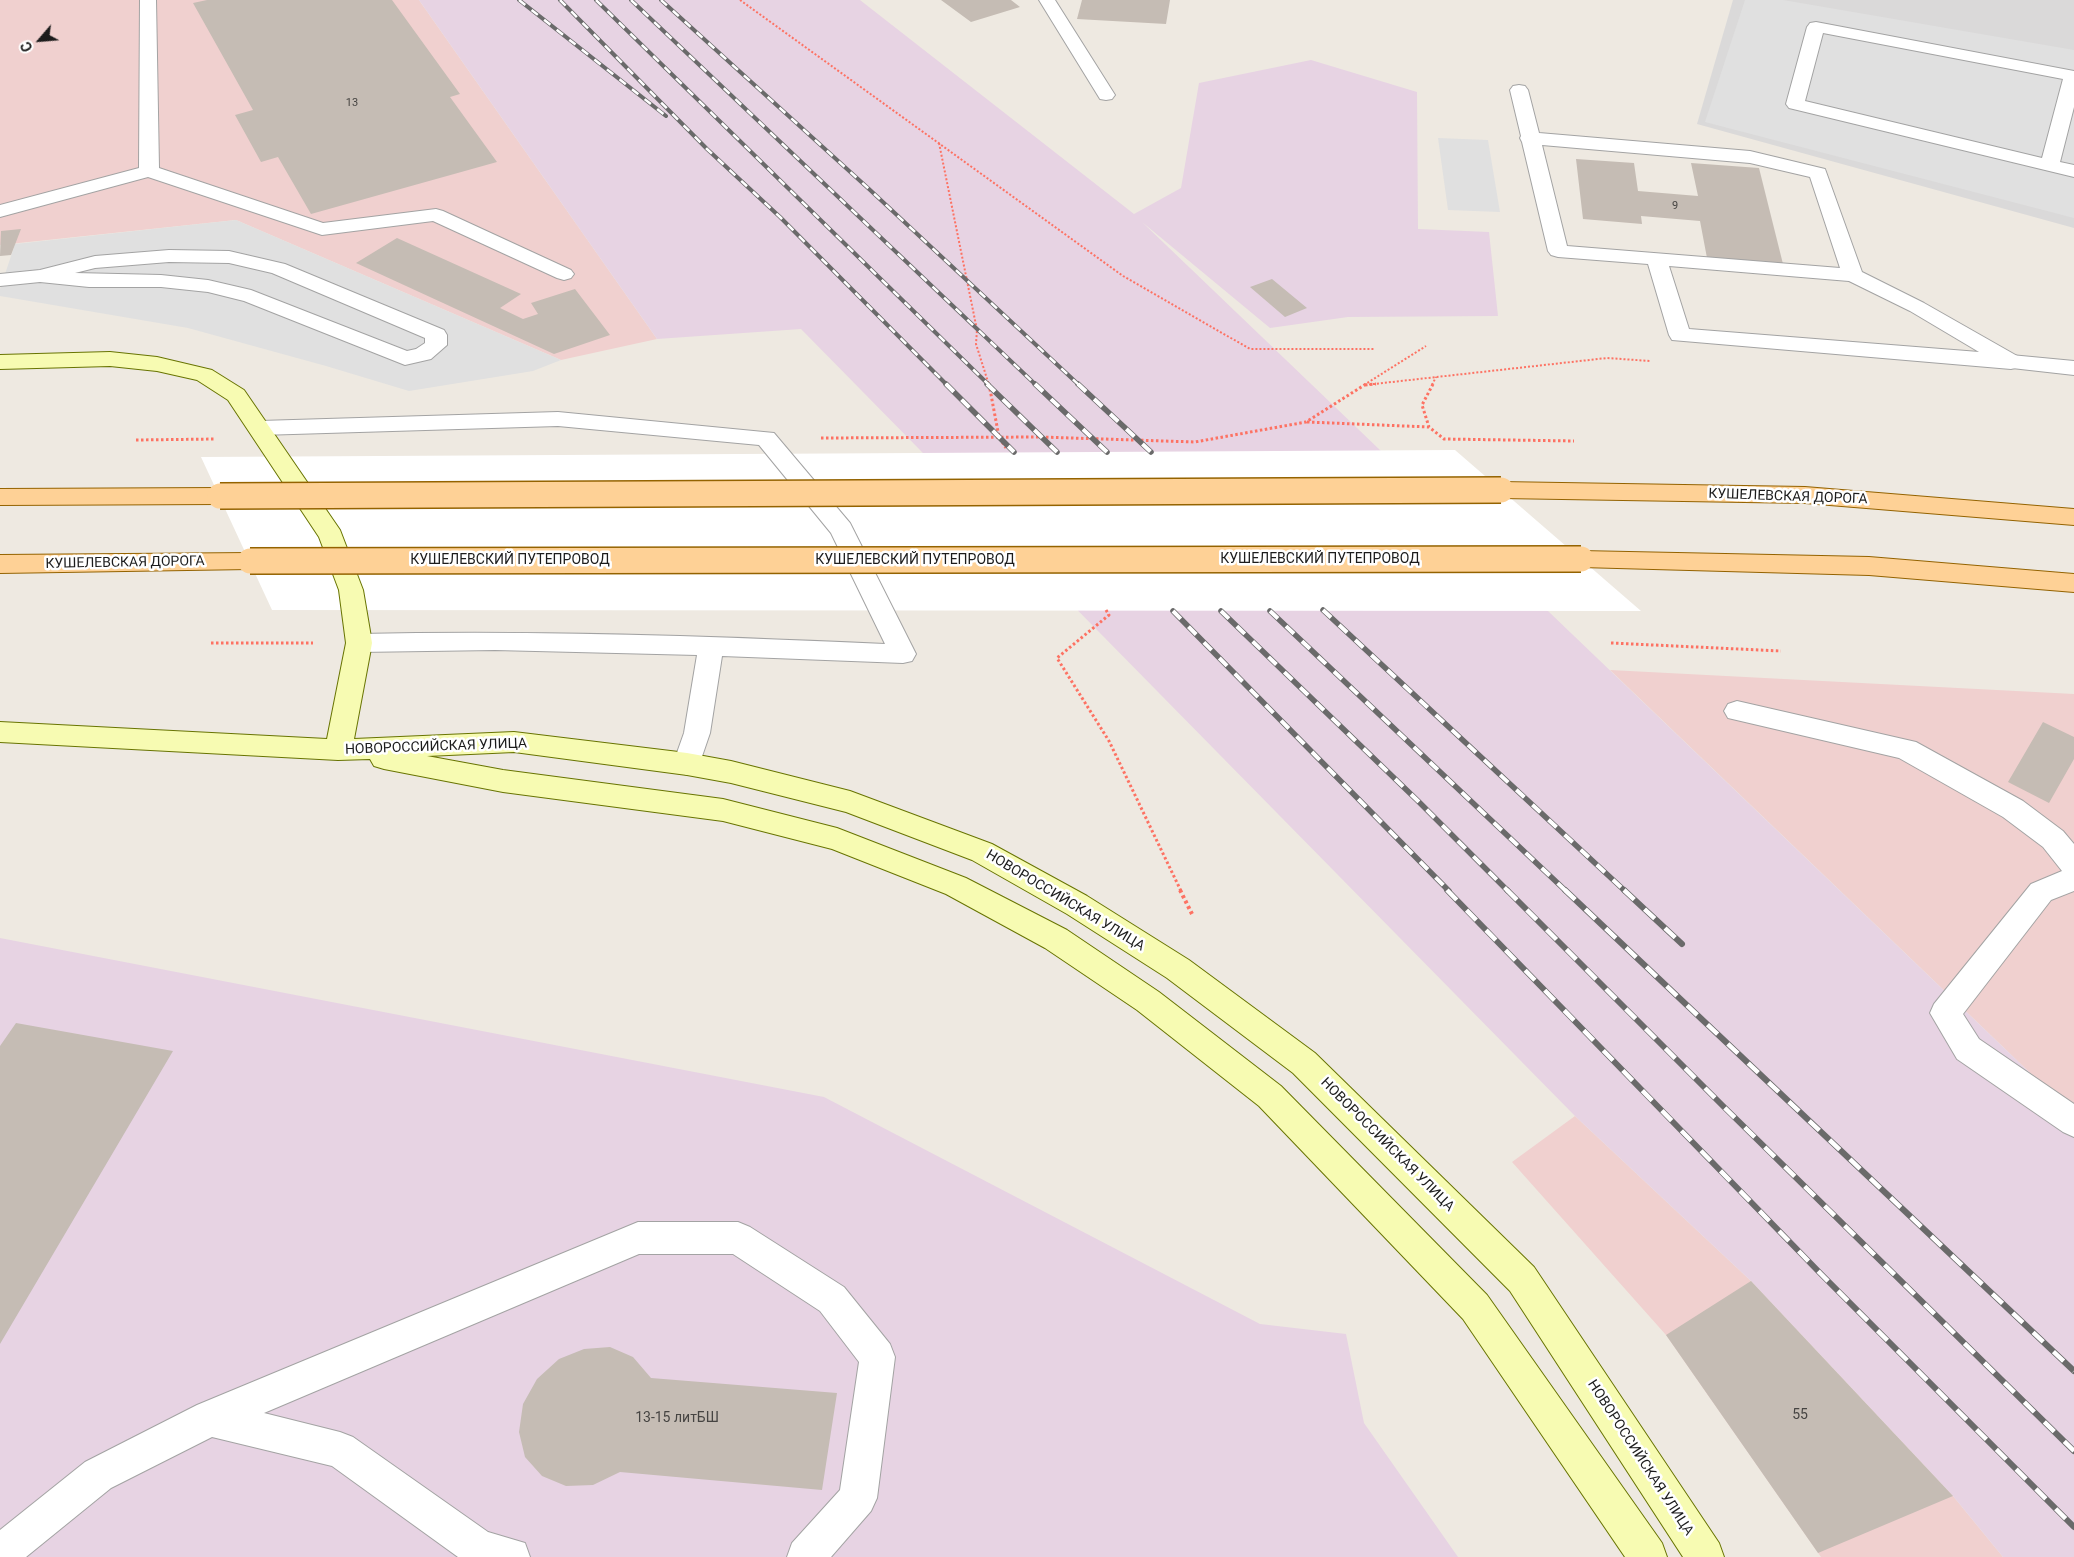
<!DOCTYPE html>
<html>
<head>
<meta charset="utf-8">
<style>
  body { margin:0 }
  #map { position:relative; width:2074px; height:1557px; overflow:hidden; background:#eee9e1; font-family:Roboto,sans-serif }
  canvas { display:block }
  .north { position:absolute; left:15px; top:15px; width:50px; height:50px; -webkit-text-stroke:4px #fff; paint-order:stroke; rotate:243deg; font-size:14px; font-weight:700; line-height:20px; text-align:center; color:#1c1c1c }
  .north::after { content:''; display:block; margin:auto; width:18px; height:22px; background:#1c1c1c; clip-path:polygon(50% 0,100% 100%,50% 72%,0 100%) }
</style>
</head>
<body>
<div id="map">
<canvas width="2074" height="1557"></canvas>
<div class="north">С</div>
</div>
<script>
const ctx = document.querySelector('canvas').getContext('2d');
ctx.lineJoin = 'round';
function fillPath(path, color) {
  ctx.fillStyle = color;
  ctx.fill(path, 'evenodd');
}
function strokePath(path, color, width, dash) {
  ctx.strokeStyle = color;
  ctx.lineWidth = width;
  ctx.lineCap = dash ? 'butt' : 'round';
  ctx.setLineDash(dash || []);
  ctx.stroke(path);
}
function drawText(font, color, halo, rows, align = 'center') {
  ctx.font = font + ' Roboto,sans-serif';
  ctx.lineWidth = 5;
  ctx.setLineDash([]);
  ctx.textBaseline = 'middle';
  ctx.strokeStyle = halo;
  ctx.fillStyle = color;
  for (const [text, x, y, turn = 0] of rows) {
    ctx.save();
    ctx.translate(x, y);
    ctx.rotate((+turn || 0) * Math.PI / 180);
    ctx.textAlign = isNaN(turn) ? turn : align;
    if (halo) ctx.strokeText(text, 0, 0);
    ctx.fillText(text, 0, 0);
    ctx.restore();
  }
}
const residential = new Path2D(`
  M1733,0H2074V228L1697,124Z`);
const commercial = new Path2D(`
  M0,0H419L657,339L561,360L236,220L0,245Z
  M1610,670L2074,694V1115Z
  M1575,1116L1751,1281L1953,1496L2003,1557H1821L1666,1335L1512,1162Z`);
const industrial = new Path2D(`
  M419,0H860L1134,214L1181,188L1199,83L1311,60L1417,92L1418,229L1489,232L1498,316L1348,317L1270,328L1142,222L2074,1115V1557H2003L1953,1496L1751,1281L1575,1116L801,329L657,339Z
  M0,938L824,1097L1260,1324L1346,1334L1364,1423L1458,1557H0Z`);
const parking = new Path2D(`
  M1745,0H1783L2074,50V218L1705,122Z
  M1438,138L1488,140L1500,212L1448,210Z
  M236,220L561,360L533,371L409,391L326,366L188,328L0,296V289L15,244Z`);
const pier = new Path2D(`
  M1455,450L1641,611L272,610L201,457Z`);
const building = new Path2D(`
  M207,0H392L460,94L450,97L497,162L311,214L278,157L261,162L235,115L253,110L193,3Z
  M941,0H1011L1020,7L971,22Z
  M1082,0H1170L1166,24L1077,19Z
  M1576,159L1634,163L1638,191L1698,196L1691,163L1759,168L1783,264L1707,258L1700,221L1641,216L1642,224L1583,219Z
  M21,229L11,255L0,256L1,231Z
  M397,238L521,294L500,308L523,319L538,314L531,303L575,289L610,335L554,354L356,263Z
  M1272,279L1307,308L1285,317L1250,287Z
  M2043,722L2074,737V759L2049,803L2008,782Z
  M16,1023L173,1051L0,1344V1046Z
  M1751,1281L1953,1496L1818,1553L1666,1335Z
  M610,1347L633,1357L651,1378L837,1393L822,1490L620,1472L593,1485L566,1486L542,1476L525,1457L519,1432L523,1404L537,1379L559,1359L584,1349Z`);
const pathFar2 = new Path2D(`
  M740,0L1123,276L1250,349H1374
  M939,143L977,330L976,344L989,385
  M1364,385L1426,346
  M1365,385L1607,358L1650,361
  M1432,385L1436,377`);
const pathFar1 = new Path2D(`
  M989,384L999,437L1006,448
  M1433,384L1422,405L1429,427L1444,439L1574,441
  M1365,385L1376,384
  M1307,422L1429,427
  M821,438L1041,437L1195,442L1306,422L1366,384
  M136,440L216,439
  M1106,610L1109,615L1057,658L1109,741L1181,891
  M211,643H313
  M1611,643L1781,651`);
const path = new Path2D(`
  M1180,890L1192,914`);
const lane = new Path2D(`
  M140,0H156L159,168L323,223L436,209L443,211L571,270L574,274L571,278L564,280L557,278L433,221L322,235L148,177L0,217V205L139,168Z
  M1039,0H1055L1115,95L1112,99L1106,100L1100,99Z
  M1816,22L2074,71V107L2060,162L2074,165V177L1789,108L1786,104L1807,27L1810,23ZM1823,33L2063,79L2042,158L1805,101Z
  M1519,85L1525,86L1528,90L1539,133L1750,151L1825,169L1862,272L1924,303L2019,357L2022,362L2019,367L2011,369L1672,340L1669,335L1648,264L1558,257L1551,255L1548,251L1522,142L1520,138L1521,136L1510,90L1513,86ZM1542,145L1750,163L1810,177L1840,268L1567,246ZM1669,266L1849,281L1910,311L1979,352L1689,329Z
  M169,250L229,251L285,264L444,330L447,335V345L431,359L405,365L244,301L208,292L161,287H89L40,282L0,286V274L40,270L95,256ZM169,262L229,263L272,273L425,338V343L416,349L407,351L251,290L208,280L161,275L75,273L95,268Z
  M558,412L774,433L850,523L916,654L912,661L903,663L722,656L710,733L697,771L687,775L677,771L673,764L684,733L697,655L495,650L359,652L350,650L346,643L350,636L359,634C535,630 710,636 885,644L831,533L759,445L558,426L260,435L252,433L249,428L252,423L260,421Z
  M1737,701L1916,742L2023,801L2063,831L2074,844V891L2051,900L1963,1014L1979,1039L2074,1104V1137L2063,1132L1957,1059L1930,1013L1934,1004L2031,884L2062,871L2043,847L2003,817L1899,758L1728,718L1724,711L1728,704Z
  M638,1222H738L750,1227L844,1287L890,1344L895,1357L877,1498L871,1511L831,1557H787L792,1543L840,1490L859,1362L820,1311L733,1254H639L264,1413L340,1432L353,1437L488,1532L525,1543L530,1557H458L332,1466L212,1437L111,1488L26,1557H0V1530L85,1462L197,1405Z`);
const street = new Path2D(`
  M2011,355L2074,361V375L2003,367L2000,362L2003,357Z`);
const secondary = new Path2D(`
  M110,352L157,357L212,370L244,390L340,530L363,590L372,643L354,739L514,732L687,753L731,761L850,791L992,844L1087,896L1189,960L1315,1053L1534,1267L1719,1543L1724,1557H1683L1510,1291L1293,1073L1167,978L1067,914L972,860L846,812L731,783L687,775L514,752L427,756L503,770L723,799L837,828L966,878L1067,930L1159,992L1281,1086L1487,1295L1662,1543L1667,1557H1625L1463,1319L1259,1106L1137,1010L1045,948L946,894L832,849L723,821L503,792L384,769L374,766L370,759L338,760L0,742V722L327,739L346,643L339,590L319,537L228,400L197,380L157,371L110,366L0,369V355Z`);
const primary = new Path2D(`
  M1501,482L1805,487L2074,509V525L1805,503L1501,498L1493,496L1489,490L1493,484Z
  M220,488L228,490L232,496L228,502L220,504L0,505V489Z
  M1581,551L1869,557L2074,574V592L1869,575L1581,567L1572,565L1569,559L1572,553Z
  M250,553L259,555L262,561L259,567L250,569L0,573V555Z`);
const railFar2 = new Path2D(`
  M519,0L666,116
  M560,0L707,149L780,217L947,385
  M596,0L989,385
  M631,0L1036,385
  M661,0L869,189L1079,385`);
const railFar1 = new Path2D(`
  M946,384L1014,452
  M987,384L1057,452
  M1035,384L1107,452
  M1078,384L1151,452
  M1323,610L1625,891
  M1173,611L1449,891
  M1221,611L1418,801L1508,891
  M1270,611L1566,891`);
const rail = new Path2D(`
  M1447,890L1821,1274L2074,1527
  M1507,890L1723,1106L2074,1451
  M1565,890L2074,1371
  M1624,890L1682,944`);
const primaryBridge = new Path2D(`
  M220,496L1501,490
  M250,561L1581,559`);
const numberNames = [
  ["13",352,103],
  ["9",1675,206]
];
const streetNames = [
  ["КУШЕЛЕВСКАЯ ДОРОГА",1788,497,2],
  ["КУШЕЛЕВСКИЙ ПУТЕПРОВОД",1320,559],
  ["КУШЕЛЕВСКИЙ ПУТЕПРОВОД",510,560],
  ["КУШЕЛЕВСКИЙ ПУТЕПРОВОД",915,560],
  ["КУШЕЛЕВСКАЯ ДОРОГА",125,563,-1],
  ["НОВОРОССИЙСКАЯ УЛИЦА",436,747,-2],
  ["НОВОРОССИЙСКАЯ УЛИЦА",1065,901,31],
  ["НОВОРОССИЙСКАЯ УЛИЦА",1387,1145,45],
  ["НОВОРОССИЙСКАЯ УЛИЦА",1640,1458,57]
];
const nearNumbernames = [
  ["55",1800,1415],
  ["13-15 литБШ",677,1418]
];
fillPath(residential, '#dad9d9');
fillPath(commercial, '#f0d0cf');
fillPath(industrial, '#e7d3e3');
fillPath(parking, '#e0e0e0');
fillPath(pier, '#fff');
fillPath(building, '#c5bcb4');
strokePath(lane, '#a3a3a3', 2);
strokePath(street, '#a3a3a3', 2);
strokePath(secondary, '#687402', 2);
strokePath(primary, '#946300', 2);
strokePath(pathFar2, '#fd7263', 2, [2, 2]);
strokePath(pathFar1, '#fd7263', 3, [2.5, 2.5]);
strokePath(path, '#fd7263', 4, [3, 3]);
fillPath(lane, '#fff');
fillPath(street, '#fff');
fillPath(secondary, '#f7fbb2');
fillPath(primary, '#fed196');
strokePath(railFar2, '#6a6a6a', 4);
strokePath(railFar1, '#6a6a6a', 5.5);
strokePath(rail, '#6a6a6a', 6);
strokePath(railFar2, '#fff', 2.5, [8]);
strokePath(railFar1, '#fff', 4, [11]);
strokePath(rail, '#fff', 4.5, [14]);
strokePath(primaryBridge, '#946300', 28, []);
strokePath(primaryBridge, '#fed196', 25);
drawText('11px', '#464442', null, numberNames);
drawText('14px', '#1c1c1c', '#fff', streetNames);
drawText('14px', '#464442', null, nearNumbernames);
</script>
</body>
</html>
